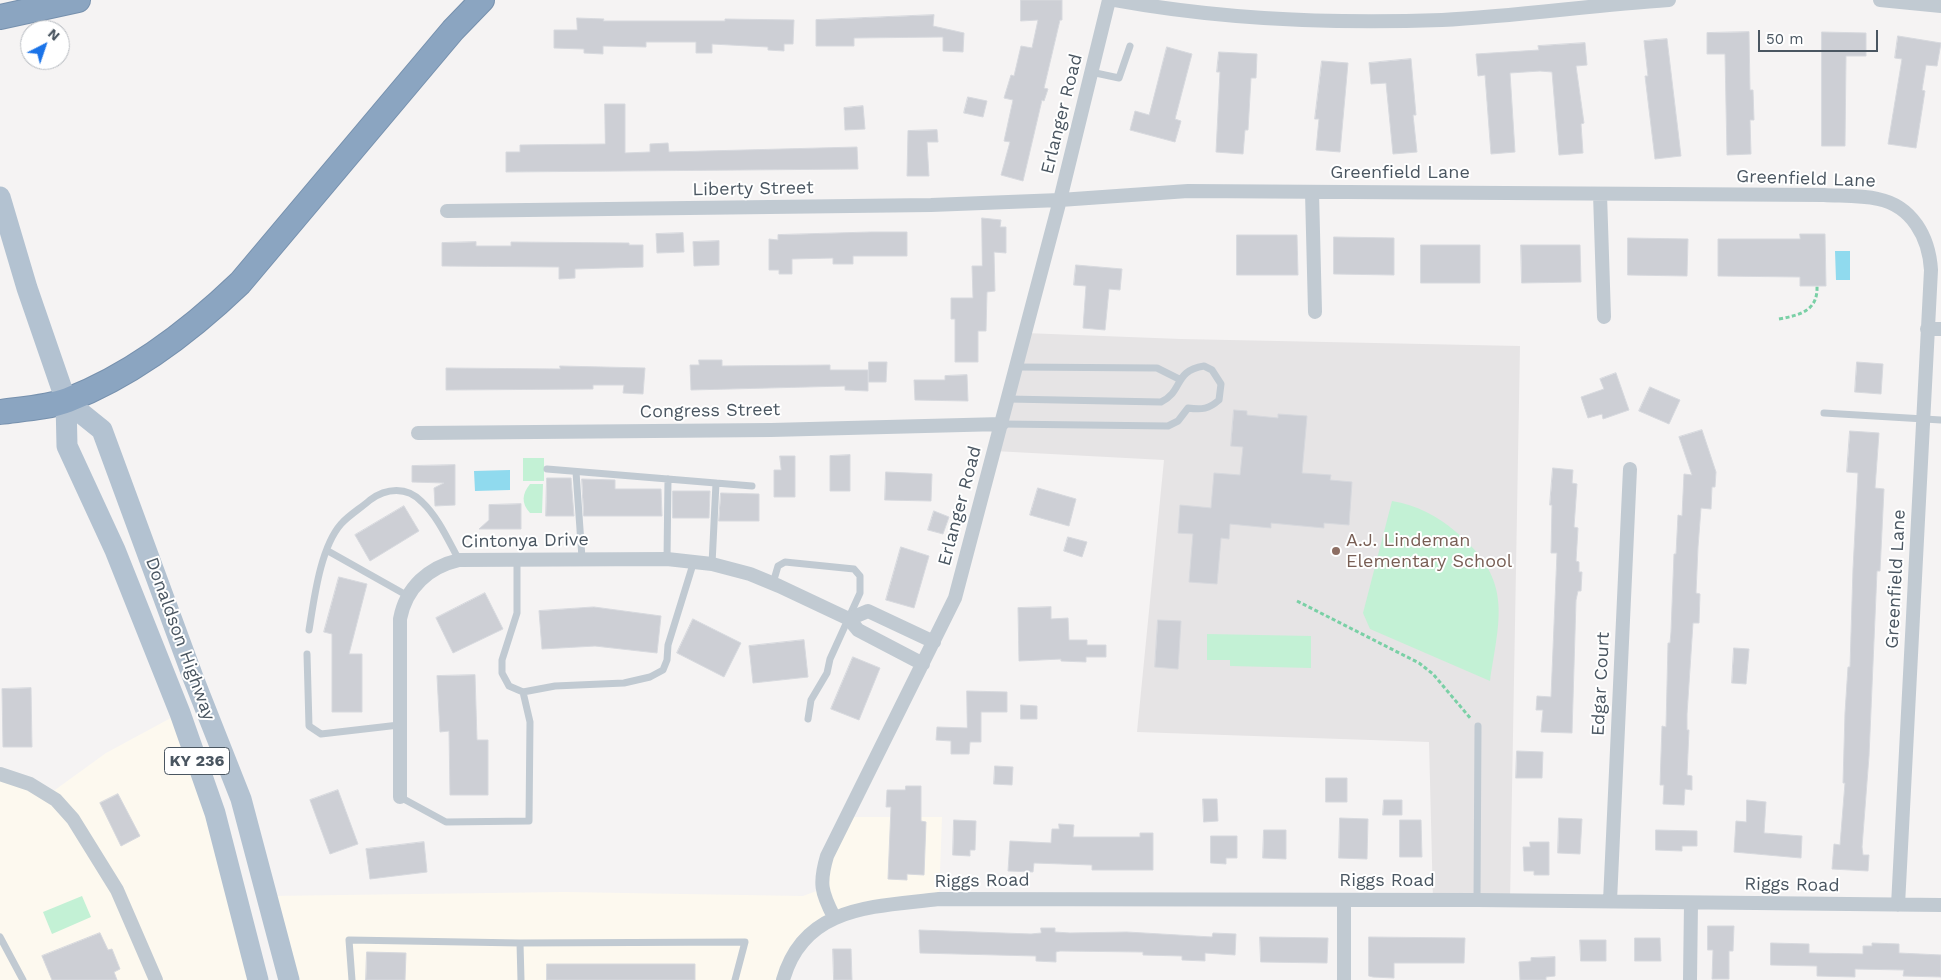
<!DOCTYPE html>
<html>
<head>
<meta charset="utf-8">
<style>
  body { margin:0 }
  #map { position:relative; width:1941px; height:980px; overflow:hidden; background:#f5f3f3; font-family:"Work Sans",sans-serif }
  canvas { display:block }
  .north { position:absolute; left:20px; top:20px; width:50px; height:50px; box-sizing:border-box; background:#fff; border:1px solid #b7bbc0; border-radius:50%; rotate:41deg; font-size:14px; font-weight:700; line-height:20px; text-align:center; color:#4a5661 }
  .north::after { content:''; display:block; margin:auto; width:18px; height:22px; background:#1a73e8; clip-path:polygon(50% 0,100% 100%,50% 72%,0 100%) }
  .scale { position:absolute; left:1758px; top:30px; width:120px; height:22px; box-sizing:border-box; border:2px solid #4a5661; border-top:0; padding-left:6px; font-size:15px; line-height:18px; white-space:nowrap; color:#4a5661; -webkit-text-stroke:4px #fff; paint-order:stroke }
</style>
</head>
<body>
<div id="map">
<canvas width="1941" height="980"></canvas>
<div class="north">N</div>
<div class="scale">50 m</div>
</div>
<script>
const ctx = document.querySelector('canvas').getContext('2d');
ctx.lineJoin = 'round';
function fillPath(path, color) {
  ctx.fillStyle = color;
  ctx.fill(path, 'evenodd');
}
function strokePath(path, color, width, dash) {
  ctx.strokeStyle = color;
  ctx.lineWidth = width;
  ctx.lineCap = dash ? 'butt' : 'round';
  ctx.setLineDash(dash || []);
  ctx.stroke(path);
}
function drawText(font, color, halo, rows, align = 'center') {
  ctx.font = font + ' "Work Sans",sans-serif';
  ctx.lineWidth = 4;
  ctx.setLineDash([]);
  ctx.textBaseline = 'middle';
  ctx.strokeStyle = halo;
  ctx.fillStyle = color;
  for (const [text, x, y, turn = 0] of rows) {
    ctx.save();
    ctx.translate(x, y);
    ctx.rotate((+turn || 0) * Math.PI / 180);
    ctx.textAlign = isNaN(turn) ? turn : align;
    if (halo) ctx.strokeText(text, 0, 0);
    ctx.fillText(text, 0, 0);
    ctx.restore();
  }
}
const commercial = new Path2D(`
  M180,713L258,980H0V774L48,795L106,753Z
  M847,817H942L939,899L818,926L783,980H289L268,896L565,892L803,896L822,889Z`);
const education = new Path2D(`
  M1025,333L1181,339L1520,346L1510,901H1433L1429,742L1137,732L1164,460L994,451Z`);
const green = new Path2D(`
  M523,458H544V481H523Z
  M530,484H543L542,513H530C521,503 522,494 530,484Z
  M1392,501C1416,505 1438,516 1456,532C1513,580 1500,616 1490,681L1370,629L1363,613Z
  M1207,634L1311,636V668L1230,666V660H1207Z
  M82,896L91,917L52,934L43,912Z`);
const water = new Path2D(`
  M1835,251H1850V280H1836Z
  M510,470V490L475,491L474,471Z`);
const building = new Path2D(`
  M1021,0H1062V20H1060L1044,88L1048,89L1044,101L1042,100L1023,181L1001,175L1010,142L1004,141L1013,100L1004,98L1011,75L1014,76L1021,46L1032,48L1038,20L1021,21Z
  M934,15L933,26L964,33L963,52L943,51V37L854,38V46H816V20Z
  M577,18L604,19L603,21H725V19L794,20L793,44H784V51L768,50V47L712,44V53H696V42H646V47L603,46V54L584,53V49L554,48V30H577Z
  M1749,32L1750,90H1753L1754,120H1750L1751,154L1727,155L1725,54H1707V33Z
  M1822,32L1866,33V56H1846L1845,146H1822Z
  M1898,36L1941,43L1937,66L1926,65L1922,90L1925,91L1916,148L1888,144L1902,59L1895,58Z
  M1667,39L1681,156L1655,159L1645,76H1648L1644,41Z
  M1585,43L1587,65L1576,66L1584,123L1581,124L1583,153L1559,155L1552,72L1540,71L1510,73L1515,152L1491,154L1485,75L1478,76L1476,54L1539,50L1538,46Z
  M1167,47L1192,54L1175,119L1181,121L1175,142L1130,130L1135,111L1149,115Z
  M1219,52L1257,54L1256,78H1251L1248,130H1245L1243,154L1216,152L1220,72H1217Z
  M1411,59L1416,115H1413L1417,152L1393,154L1386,83L1371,84L1369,63Z
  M1322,61L1348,63L1340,152L1316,150L1319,119H1315Z
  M968,97L987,101L983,117L964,113Z
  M605,104H625V153L650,152V144L668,143L669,152L857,147L858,169L506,172V152H520V145L605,144Z
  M863,106L865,129L845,130L844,108Z
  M937,130L938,142H927L929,176H907L908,131Z
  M982,218L1001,220L1000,227H1006V253L994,252L995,291L987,292L986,331H978V362H955V319H951V298H973L972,266H982Z
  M871,232H907V256H853V264H833V258L792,259V274H779V270H769V239L778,240V235Z
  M683,233L684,252L657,253L656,234Z
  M1800,234H1825L1826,286H1800V277L1718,276V239H1800Z
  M1237,235H1297L1298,275H1237Z
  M1334,237L1394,238V275L1334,274Z
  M1628,238L1688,239L1687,276L1628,275Z
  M719,241V265L694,266L693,242Z
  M476,242V246H511V242L629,243V245H643V267L575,269V278L559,279V267L442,266V243Z
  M1421,245H1480V283H1421Z
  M1521,245H1580L1581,282L1522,283Z
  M1076,265L1122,269L1120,290L1109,289L1105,330L1083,328L1086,286L1074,285Z
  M699,360H722V366L830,365V370H868V391L845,390V386L691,390L690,365H699Z
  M869,362H887L886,382H869Z
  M1857,362L1883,364L1881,394L1855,392Z
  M560,366L645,368L643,394L623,393L624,385H593V389L446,390V368L560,369Z
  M1616,373L1629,410L1603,419L1602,414L1588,418L1581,397L1604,389L1600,379Z
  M967,375L968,401L915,400L914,380H945V376Z
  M1650,387L1680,400L1669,424L1639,411Z
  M1234,410L1247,411V415L1278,418V414L1307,416L1302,473L1331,475L1330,480L1352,482L1349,525L1324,523V528L1271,523V528L1230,524L1229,539L1221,538L1217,584L1189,582L1193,534L1178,533L1180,505L1211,508L1214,473L1240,475L1243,447L1231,446Z
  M1702,430L1716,472L1715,487H1712L1711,509L1701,508L1698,547L1696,593L1700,594L1699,623H1693L1687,714V730H1689L1687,775L1692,776V790L1685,789L1684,805L1663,804L1664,785H1660L1662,726L1666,727L1668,643H1670L1671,632L1674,554H1676L1678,515L1682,516L1684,474L1692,475L1679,437Z
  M1850,431L1879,433L1875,488L1884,489L1880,571H1877L1869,756L1862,847L1863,855H1869L1868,871L1832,869L1834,844L1840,845L1845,783H1843L1845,713L1848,667H1850L1853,569L1858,473L1847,472Z
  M850,455V491H830V456Z
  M780,456H795V497H774V470H781Z
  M455,465V505L435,506L434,488L444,483L412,482V466Z
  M1553,468L1573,470L1572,483L1577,484L1574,527L1578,528L1576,561L1579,562V572H1582L1581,591H1578L1576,600L1572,733L1541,732L1543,710H1536L1537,696L1551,697L1557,553H1551L1552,505H1550Z
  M886,472L932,474L931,501L885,500Z
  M547,478H571L574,516H546Z
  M582,479L615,480V489H661L662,516H584Z
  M1038,488L1076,499L1069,526L1030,515Z
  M673,491H710L709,518H673Z
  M721,493L759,494V521H719Z
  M521,504V529H479L489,520V505Z
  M404,506L419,531L370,561L355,535Z
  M934,511L949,517L943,534L928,530Z
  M1068,537L1087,542L1082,557L1064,551Z
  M901,547L929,556L914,608L886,600Z
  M339,577L367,584L349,654H362V712H332V634L324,632Z
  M485,593L503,629L453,653L436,618Z
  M594,607L661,616L657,653L595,646L542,649L539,611Z
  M1051,607V619L1068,618L1069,640H1087V645H1106V657H1086V662L1061,661V659L1019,661L1018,608Z
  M693,619L741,643L724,677L677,653Z
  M1158,620L1181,621L1178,669L1155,667Z
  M804,640L808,677L753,683L749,646Z
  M1734,648L1749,649L1746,684L1732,683Z
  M853,657L880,668L859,720L831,709Z
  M475,675L477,740H488V795H450L449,731L440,732L437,676Z
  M31,688L32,747H3L2,689Z
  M967,691L1007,692V712H981V742H970L969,754H951V741L936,740L937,727L967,728Z
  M1021,705L1037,706V719H1021Z
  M1517,751L1543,752L1542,778H1516Z
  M995,766L1013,767L1012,785L994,784Z
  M1326,778H1347V802H1326Z
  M906,786H921V821L926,822L924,875L907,874V880L888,879L891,807H886L887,790H905Z
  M338,790L358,844L330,854L310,800Z
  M118,794L140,836L121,846L100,803Z
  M1203,799H1217L1218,821L1204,822Z
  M1384,800H1402V815H1383Z
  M1747,800L1766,802L1764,833L1802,836L1801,858L1734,852L1736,821L1746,822Z
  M1340,818L1368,819L1367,859L1339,858Z
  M1559,818L1582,819L1580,854L1558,853Z
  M954,820L976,821L975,850H970V856L953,855Z
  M1400,820H1421L1422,857H1400Z
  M1059,824L1074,825L1073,837H1140V833H1153V870H1092V865L1034,863L1033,872L1008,871L1010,841L1051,843L1052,829H1059Z
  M1264,830H1286V859L1263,858Z
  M1656,830L1697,831V846H1682V851L1656,850Z
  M1211,836H1237V858H1226V864L1211,863Z
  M424,842L427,872L370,879L366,849Z
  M1530,842H1549V875H1534V871H1524L1523,847H1530Z
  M1708,926H1734L1733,951H1729V979H1712L1713,950H1708Z
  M1041,928H1055V932L1070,933L1127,932L1212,937L1213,933L1236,934L1235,955L1205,953V961L1182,960V956L1143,955V952L1060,951L1056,952V962L1036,961V956L920,953L919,930L1031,934L1041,933Z
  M100,933L108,950L112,949L120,969L114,972L117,980H52L42,956Z
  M1260,937L1328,938L1327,963L1261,962Z
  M1369,937L1465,938L1464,963H1394V978L1373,977L1369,976Z
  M1635,938H1660L1661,961H1635Z
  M1580,940H1606V961H1581Z
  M1771,943L1809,944V953L1863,954V946H1872V943L1899,944V953L1941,955V977L1903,976L1904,970L1855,969V977L1817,976V966L1771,965Z
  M833,949H851L852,980H834Z
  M367,952L406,953L405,980H366Z
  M1555,957V976L1546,977V980H1520L1519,962L1531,961V958Z
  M547,964H695V980H547Z`);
const path = new Path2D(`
  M1779,319C1800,315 1818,311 1817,286
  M1297,601L1419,663L1433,674L1471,719`);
const service = new Path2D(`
  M1091,72L1119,78L1130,46
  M1016,367L1157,368L1179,379
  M1824,413L1941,420
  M1002,424L1168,426L1178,421L1188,408C1202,410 1209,409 1219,400L1221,384L1212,370L1204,366C1173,371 1184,391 1161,402L1008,399
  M547,469L752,486
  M576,472L582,558
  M328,551L408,596
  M517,559V613L502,660V673L509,686L523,692L555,686L624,683L650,677L663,670L667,660L668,645L694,561
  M667,559L668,479
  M712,564L716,483
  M773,583L778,566L785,562L854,569L860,576V593L830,659L827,673L811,700L808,719
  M309,630C314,600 320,548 341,524C349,515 361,508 370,500C386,488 407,486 422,502C438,517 448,540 459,560
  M307,654L309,726L321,734L399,725
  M400,797L446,822L529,821L530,722L523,692
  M1477,900L1478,726
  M0,937L23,980
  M352,980L349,940L520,943
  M521,980L520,943L745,942L735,980`);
const minor = new Path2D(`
  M1115,0C1224,20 1332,24 1442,20C1518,16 1593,5 1669,0
  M1880,0L1941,6
  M1312,192L1315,312
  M1600,194L1604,317
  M447,211L931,205L1060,200L1188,191L1824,195C1841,196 1861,195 1878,199C1912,206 1929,237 1931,270L1898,905
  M1927,329H1941
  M418,433L771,430L1002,424
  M849,619L868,611L934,642
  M0,774L30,784L56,800L73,819L117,890L156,980
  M400,797V619C406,587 429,567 459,560L667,559L712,564L750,574L779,586L849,619L858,630L923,664
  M1610,901L1630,469
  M834,917C821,892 819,883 827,856L955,598L1060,200L1109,0
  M783,980C804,905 874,907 939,899L1477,900L1941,905
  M1344,980V901
  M1690,980L1691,903`);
const primary = new Path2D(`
  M0,197L27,288L66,401L67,446L115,550L180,713L215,813L258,980
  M66,401L102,430L194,680L241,799L289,980`);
const motorway = new Path2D(`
  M0,17L78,0
  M0,412C21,409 47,408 68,400C132,375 191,330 240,283L453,30L482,0`);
const markers = [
  [1336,551,5,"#8d6e63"]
];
const shields = [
  [197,761,65]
];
const shieldNames = [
  ["KY 236",197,761]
];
const streetNames = [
  ["Erlanger Road",1062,114,-76],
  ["Greenfield Lane",1400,173],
  ["Greenfield Lane",1806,179,2],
  ["Liberty Street",753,189,-1],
  ["Congress Street",710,411,-1],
  ["Erlanger Road",960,506,-75],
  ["Cintonya Drive",525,541,-1],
  ["Greenfield Lane",1896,579,-87],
  ["Donaldson Highway",180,639,70],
  ["Edgar Court",1601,684,-87],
  ["Riggs Road",982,881,-1],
  ["Riggs Road",1387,881],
  ["Riggs Road",1792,885,1]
];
const educationNames = [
  ["A.J. Lindeman",1346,541],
  ["Elementary School",1346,562]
];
fillPath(commercial, '#fdf9ef');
fillPath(education, '#e6e4e5');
fillPath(green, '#c3f1d5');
fillPath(water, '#90daee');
fillPath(building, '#cdcfd5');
strokePath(building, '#d7d9de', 1);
strokePath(motorway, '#7690ad', 26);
strokePath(path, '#7ad0a6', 3, [4, 2.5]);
strokePath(service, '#c1cad2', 7);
strokePath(minor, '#c1cad2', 14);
strokePath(primary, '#b3c2d1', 21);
strokePath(motorway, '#8ba5c1', 24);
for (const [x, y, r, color] of markers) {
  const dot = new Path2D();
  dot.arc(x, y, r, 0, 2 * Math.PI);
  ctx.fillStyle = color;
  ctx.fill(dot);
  strokePath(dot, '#fff', 2);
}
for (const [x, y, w] of shields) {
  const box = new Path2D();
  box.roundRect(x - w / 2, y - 13.5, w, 27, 4);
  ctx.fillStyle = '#fff';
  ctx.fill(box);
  strokePath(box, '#4a5661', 1);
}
drawText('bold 16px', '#4a5661', null, shieldNames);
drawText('18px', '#4a5661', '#fff', streetNames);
drawText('18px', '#785e54', '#fff', educationNames, 'left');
</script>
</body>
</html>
